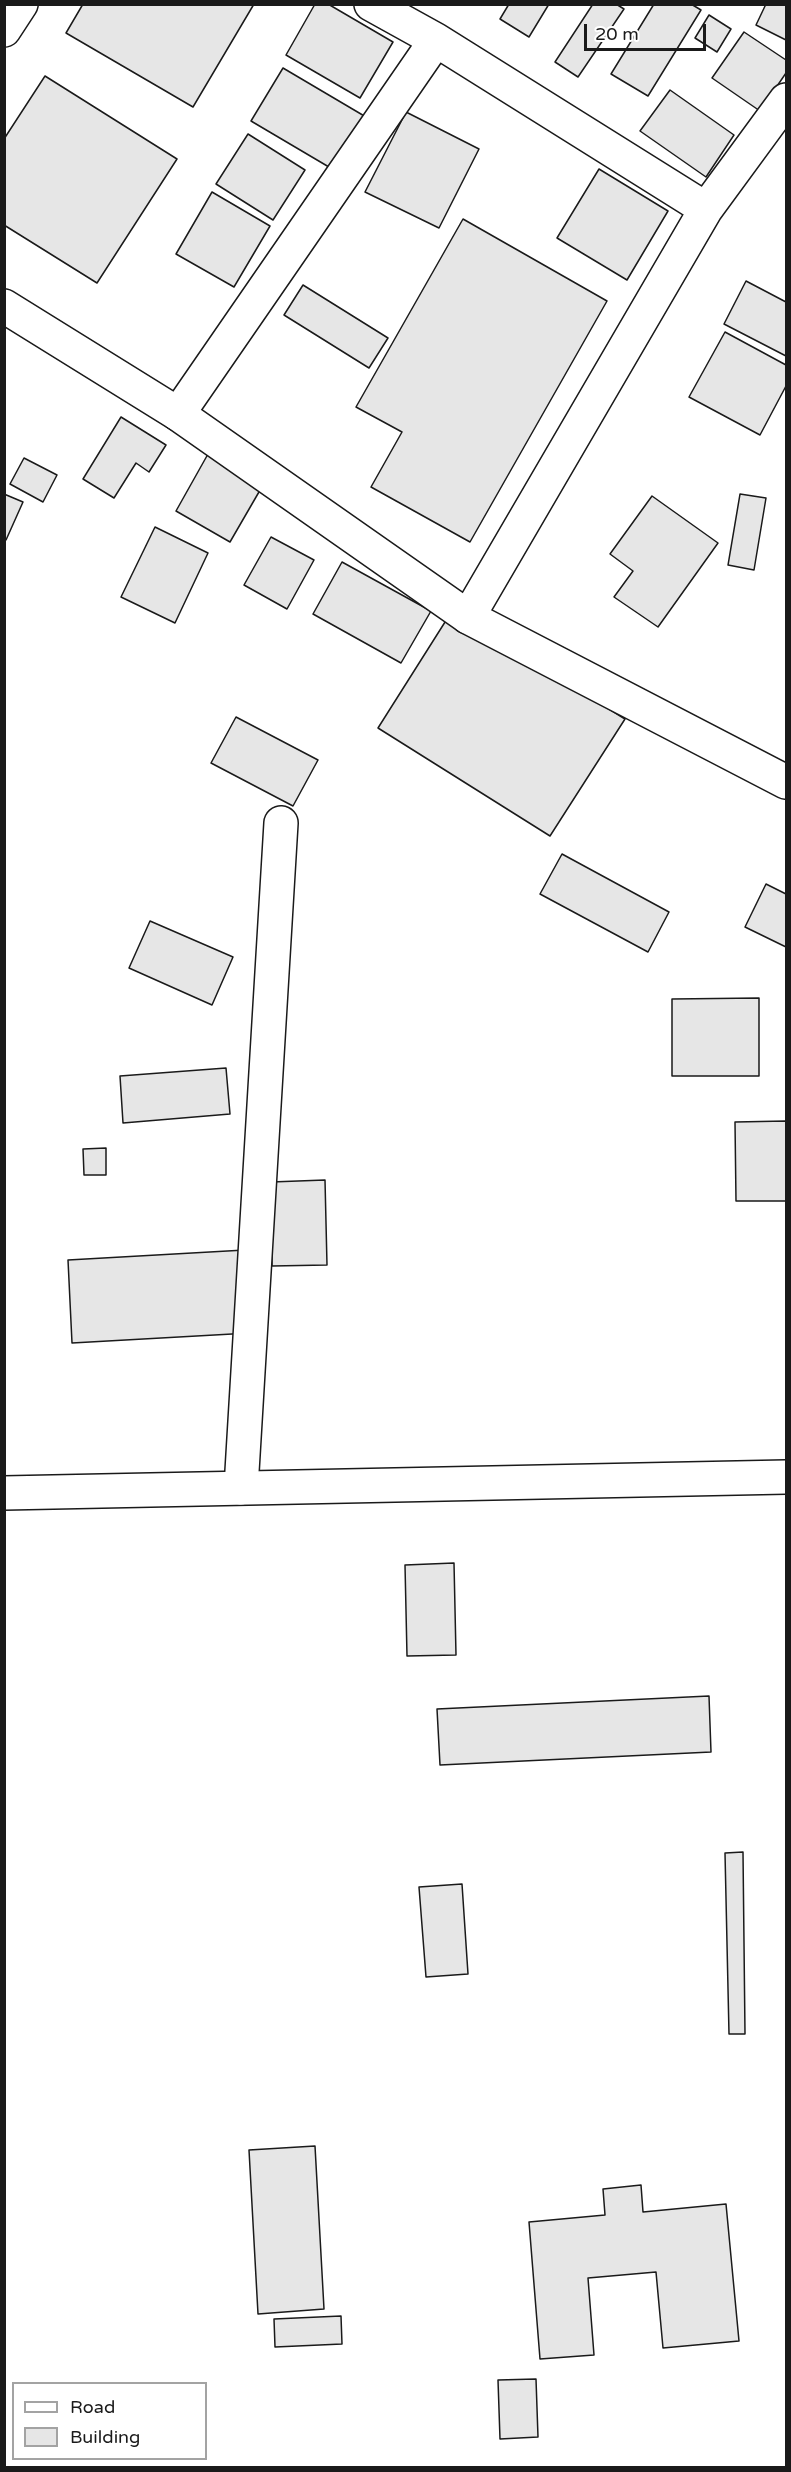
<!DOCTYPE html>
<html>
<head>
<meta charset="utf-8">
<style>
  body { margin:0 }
  #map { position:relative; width:791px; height:2472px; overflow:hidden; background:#fff; font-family:"Varela Round",sans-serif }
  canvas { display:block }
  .frame { position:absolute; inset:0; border:6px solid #1a1a1a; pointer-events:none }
  .legend { position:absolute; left:12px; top:2382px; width:195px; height:78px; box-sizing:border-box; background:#fff; border:2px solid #a3a3a3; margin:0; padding:8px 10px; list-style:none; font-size:18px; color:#1a1a1a }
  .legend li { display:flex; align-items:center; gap:12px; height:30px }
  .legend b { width:30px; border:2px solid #a3a3a3 }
  .scale { position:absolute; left:584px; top:24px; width:122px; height:27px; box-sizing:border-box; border:3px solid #1a1a1a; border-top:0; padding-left:8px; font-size:18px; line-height:21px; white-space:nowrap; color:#1a1a1a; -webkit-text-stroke:4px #fff; paint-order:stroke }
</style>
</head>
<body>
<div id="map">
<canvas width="791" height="2472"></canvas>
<div class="frame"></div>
<ul class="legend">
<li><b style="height:8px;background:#fff"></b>Road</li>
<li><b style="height:16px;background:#e6e6e6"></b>Building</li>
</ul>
<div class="scale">20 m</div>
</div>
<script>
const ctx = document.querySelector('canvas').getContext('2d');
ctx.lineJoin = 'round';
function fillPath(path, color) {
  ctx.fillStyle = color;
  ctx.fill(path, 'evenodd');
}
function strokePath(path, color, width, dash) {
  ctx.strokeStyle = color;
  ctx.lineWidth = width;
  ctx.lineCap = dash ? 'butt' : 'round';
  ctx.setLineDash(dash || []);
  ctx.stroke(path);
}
const building = new Path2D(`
  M83,4H254L193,107L66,33Z
  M315,4H328L393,42L360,98L286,55Z
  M509,4H549L529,37L500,19Z
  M593,4H616L624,9L578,77L555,62Z
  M654,4H691L701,10L648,96L611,74Z
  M766,4H786V40L756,25Z
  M709,15L731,29L717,52L695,38Z
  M744,32L786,60V73L760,111L712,78Z
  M283,68L366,117L334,170L251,121Z
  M45,76L177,159L97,283L4,225V139Z
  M670,90L734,135L706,177L640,131Z
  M406,112L479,149L439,228L365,192Z
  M248,134L305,170L273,220L216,184Z
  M599,169L668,211L627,280L557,238Z
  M212,192L270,226L234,287L176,254Z
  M463,219L607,301L470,542L371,487L402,432L356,407Z
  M746,281L786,302V356L724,324Z
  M303,285L388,338L369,368L284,315Z
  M725,332L786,365V386L760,435L689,397Z
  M121,417L166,445L149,472L136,463L114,498L83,479Z
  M208,454L263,485L230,542L176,511Z
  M24,458L57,475L43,502L10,484Z
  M4,494L23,502L6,540L4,539Z
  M740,494L766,498L754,570L728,565Z
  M652,496L718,543L658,627L614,597L633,571L610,554Z
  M155,527L208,553L175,623L121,597Z
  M271,537L314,560L287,609L244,585Z
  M342,562L431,611L401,663L313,614Z
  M452,611L625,719L550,836L378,728Z
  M236,717L318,760L293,806L211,763Z
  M562,854L669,912L648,952L540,894Z
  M766,884L786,894V947L745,927Z
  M150,921L233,957L212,1005L129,968Z
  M759,998V1076H672V999Z
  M226,1068L230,1114L123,1123L120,1076Z
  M786,1121V1201H736L735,1122Z
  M106,1148V1175H84L83,1149Z
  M325,1180L327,1265L272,1266L271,1182Z
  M245,1250L250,1333L72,1343L68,1260Z
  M454,1563L456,1655L407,1656L405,1565Z
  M709,1696L711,1752L440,1765L437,1709Z
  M743,1852L745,2034H729L725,1853Z
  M462,1884L468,1974L426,1977L419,1887Z
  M315,2146L324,2309L258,2314L249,2150Z
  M641,2185L643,2212L726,2204L739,2341L663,2348L656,2272L588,2278L594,2355L540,2359L529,2222L605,2215L603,2189Z
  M341,2316L342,2344L275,2347L274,2319Z
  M536,2379L538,2437L500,2439L498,2380Z`);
const street = new Path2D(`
  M371,4L436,40L706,209
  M4,30L21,4
  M178,414L436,40
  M468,617L706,209L786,100
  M241,1488L281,823`);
const secondary = new Path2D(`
  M4,306L178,414L468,617L786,782
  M4,1493L786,1477`);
fillPath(building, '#e6e6e6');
strokePath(building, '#1a1a1a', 1.5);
strokePath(street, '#1a1a1a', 36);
strokePath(secondary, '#1a1a1a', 36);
strokePath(street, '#fff', 33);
strokePath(secondary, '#fff', 33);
</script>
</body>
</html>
